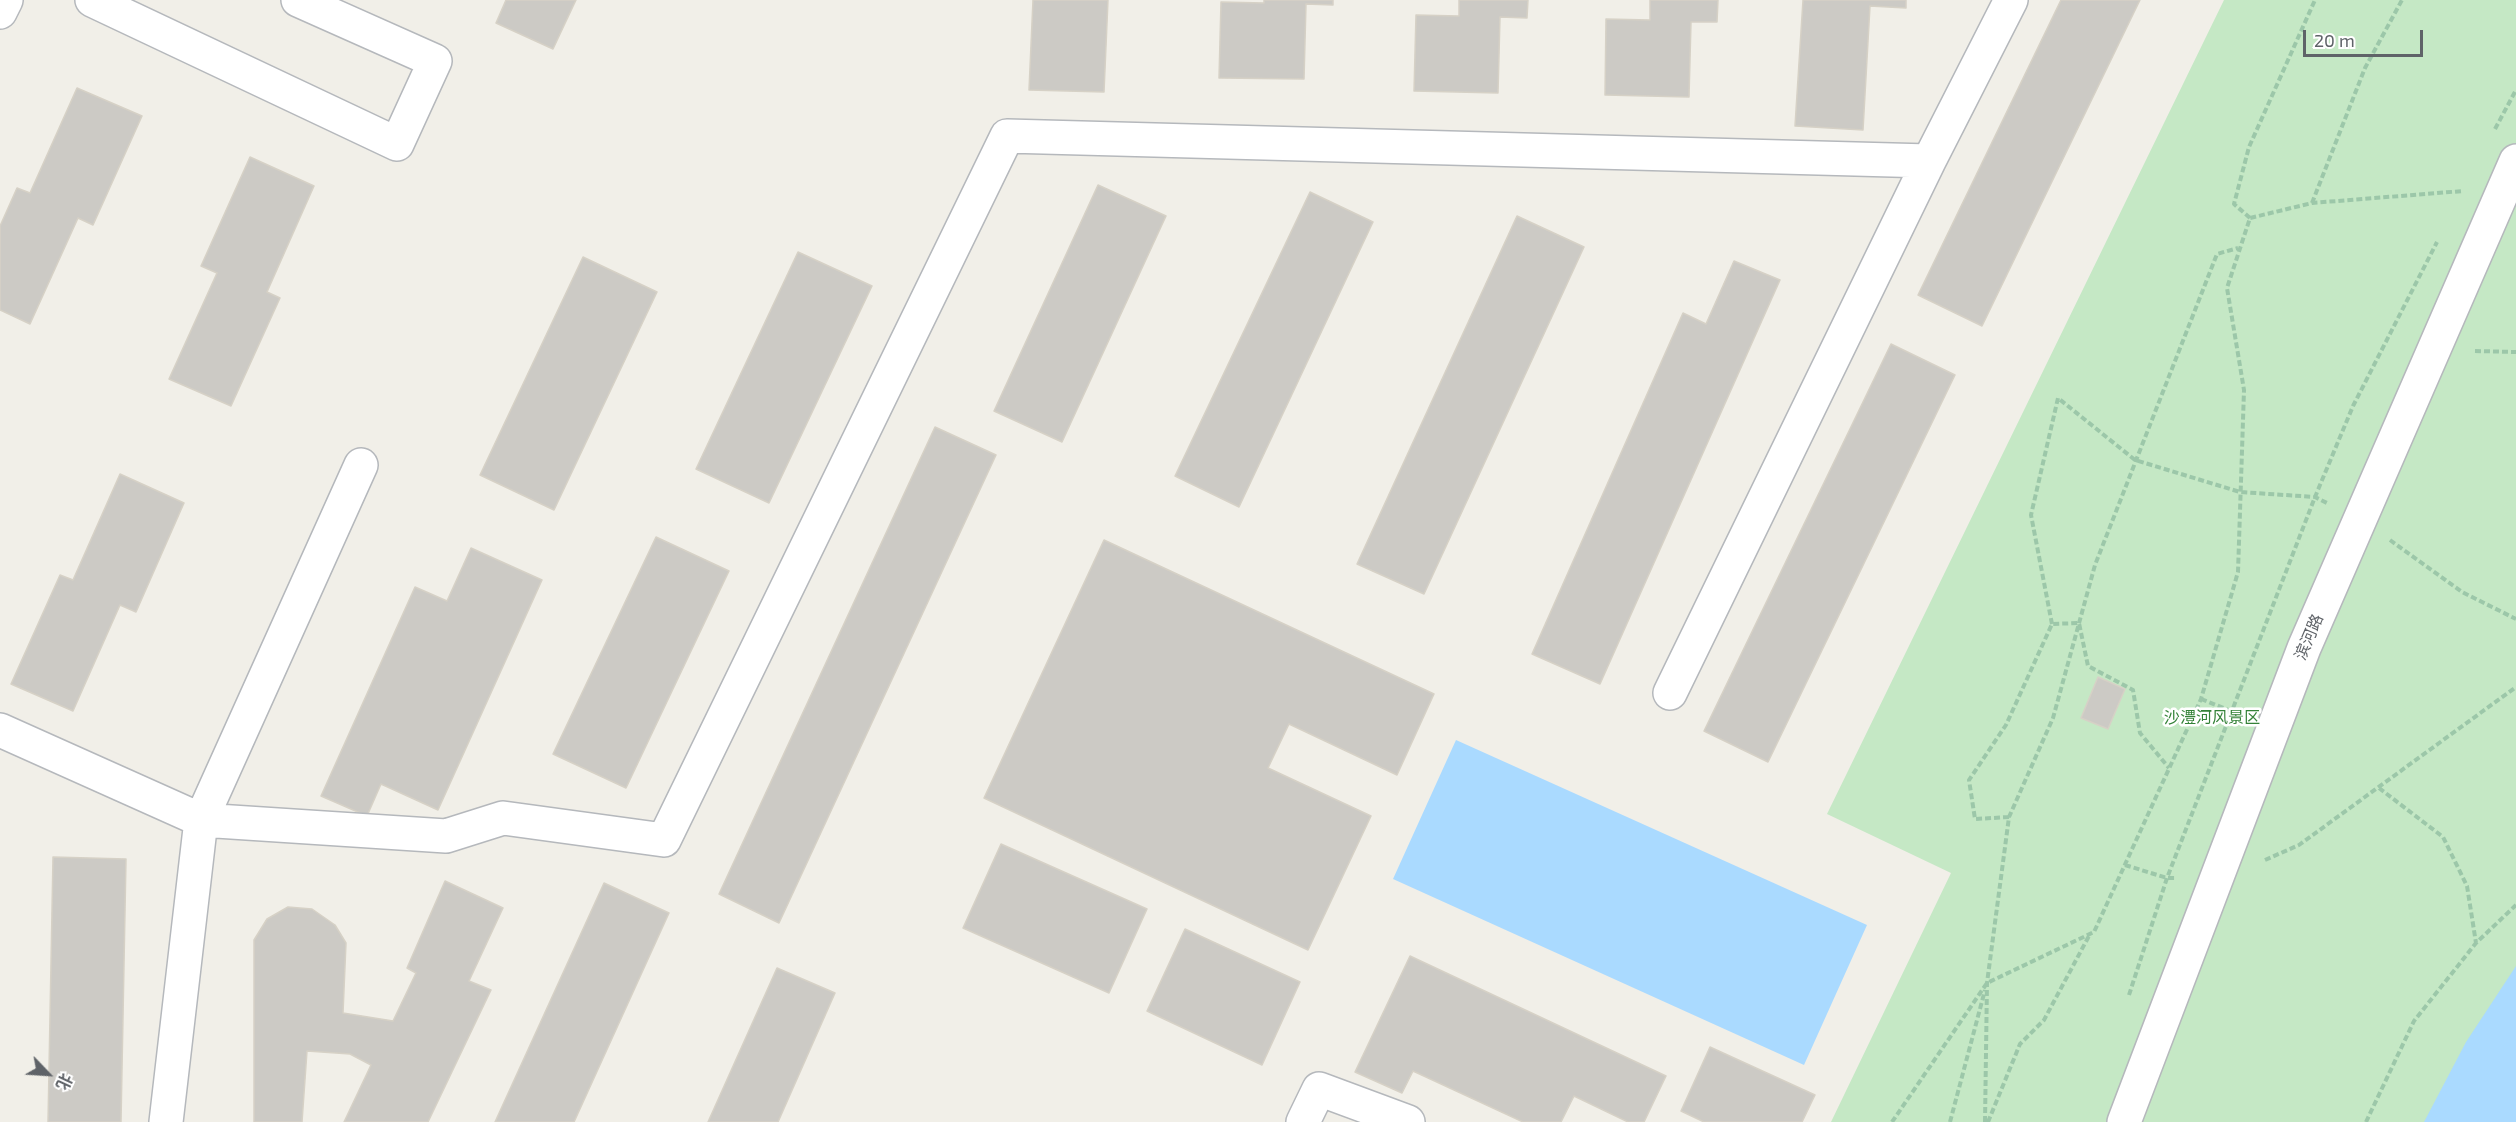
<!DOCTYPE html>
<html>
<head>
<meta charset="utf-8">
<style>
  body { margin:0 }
  #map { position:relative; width:2516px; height:1122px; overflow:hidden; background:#f1efe8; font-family:"Exo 2","Noto Sans SC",sans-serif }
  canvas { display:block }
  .north { position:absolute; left:18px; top:1044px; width:60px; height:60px; -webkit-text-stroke:4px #fff; paint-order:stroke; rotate:115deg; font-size:16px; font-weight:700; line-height:24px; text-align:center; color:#5f6368 }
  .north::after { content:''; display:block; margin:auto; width:21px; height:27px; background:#5f6368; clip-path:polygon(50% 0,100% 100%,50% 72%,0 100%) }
  .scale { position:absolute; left:2303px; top:30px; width:120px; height:27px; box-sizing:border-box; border:3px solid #5f6368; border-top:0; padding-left:8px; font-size:18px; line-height:21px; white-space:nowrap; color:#5f6368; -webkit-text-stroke:4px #fff; paint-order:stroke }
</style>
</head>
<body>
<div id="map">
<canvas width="2516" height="1122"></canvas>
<div class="north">北</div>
<div class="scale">20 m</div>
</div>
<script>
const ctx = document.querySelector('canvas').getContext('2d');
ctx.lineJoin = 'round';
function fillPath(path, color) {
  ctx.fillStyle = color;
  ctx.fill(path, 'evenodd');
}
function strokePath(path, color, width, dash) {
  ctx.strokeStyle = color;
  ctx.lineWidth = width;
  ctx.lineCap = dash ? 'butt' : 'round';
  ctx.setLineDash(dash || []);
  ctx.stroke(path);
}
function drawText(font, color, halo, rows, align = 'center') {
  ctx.font = font + ' "Exo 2","Noto Sans SC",sans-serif';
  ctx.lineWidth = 5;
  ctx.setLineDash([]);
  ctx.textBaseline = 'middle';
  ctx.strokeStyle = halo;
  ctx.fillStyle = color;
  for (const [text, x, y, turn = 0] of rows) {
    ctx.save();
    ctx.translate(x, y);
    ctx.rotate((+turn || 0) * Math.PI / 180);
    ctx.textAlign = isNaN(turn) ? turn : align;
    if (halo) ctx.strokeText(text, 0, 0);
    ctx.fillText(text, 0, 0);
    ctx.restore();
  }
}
const green = new Path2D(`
  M2224,0H2516V1122H1831L1951,873L1827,814Z`);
const water = new Path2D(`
  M1456,740L1867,925L1804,1065L1393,879Z
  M2516,966V1122H2424L2466,1042Z`);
const building = new Path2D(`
  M506,0H576L553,49L496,23Z
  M1033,0H1108L1104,92L1029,90Z
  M1264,0H1333V5L1306,4L1304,79L1219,78L1221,2L1264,3Z
  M1459,0H1528L1527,18L1500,17L1498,93L1414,91L1416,15L1459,16Z
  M1650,0H1718L1717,22H1691L1689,97L1605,95L1606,19L1650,20Z
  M1803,0H1906V8L1870,6L1863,130L1795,126Z
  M2061,0H2140L1982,326L1918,295Z
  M77,88L142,116L93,225L78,218L30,324L0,310V226L17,188L30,193Z
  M250,157L314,186L267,292L280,298L231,406L169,379L217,273L201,266Z
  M1098,185L1166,216L1062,442L994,411Z
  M1310,192L1373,222L1239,507L1175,476Z
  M1517,216L1584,247L1424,594L1357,564Z
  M798,252L872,286L769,503L696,469Z
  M583,257L657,292L554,510L480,475Z
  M1734,261L1780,280L1600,684L1532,654L1683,313L1706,324Z
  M1891,344L1955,375L1768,762L1704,731Z
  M935,427L996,455L779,923L719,894Z
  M120,474L184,503L136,612L120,605L73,711L11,684L60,575L73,580Z
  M656,537L729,571L626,788L553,754Z
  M1104,540L1434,694L1397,775L1289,724L1268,768L1371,816L1308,950L984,798Z
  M471,548L542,580L438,810L381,784L367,816L321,796L415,587L447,601Z
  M2098,677L2125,689L2108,729L2081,718Z
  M1001,844L1147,909L1109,993L963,928Z
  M53,857L126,859L121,1122H48Z
  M445,881L503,908L469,981L491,990L428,1122H344L371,1065L350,1054L307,1051L302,1122H254V940L267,919L288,907L312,909L335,925L346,943L343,1013L393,1021L416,973L407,968Z
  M604,883L669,913L574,1122H495Z
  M1185,929L1300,982L1262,1065L1147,1011Z
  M1410,956L1666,1076L1644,1122H1628L1574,1096L1561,1122H1523L1413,1071L1402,1093L1355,1072Z
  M777,968L835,993L778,1122H708Z
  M1710,1047L1815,1095L1802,1122H1704L1681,1111Z`);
const path = new Path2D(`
  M2495,129L2516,90
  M2312,203L2365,68L2402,0
  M2250,218L2234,204L2249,147L2315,0
  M2475,351L2516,352
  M2390,540L2462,592L2516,619
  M2052,624L2031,515L2058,398L2135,460L2240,492L2315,497L2327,503
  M2201,699L2231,711
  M2379,788L2443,837L2467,886L2476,943
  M2009,817L1975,819L1969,780L2006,725L2052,624L2079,623L2088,666L2133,690L2140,733L2169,768
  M2265,860L2299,845L2516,687
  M2125,865L2167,878H2176
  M2129,995L2167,878L2315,497L2353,406L2437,242
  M1892,1122L1987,983L2094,932L2201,699L2238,572L2244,390L2227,288L2250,218L2312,203L2463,191
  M1950,1122L1985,990
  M1985,1122L1987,983L2009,817L2053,718L2095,565L2217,254L2238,248
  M1988,1122L2020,1044L2044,1020L2090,934
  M2366,1122L2414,1021L2476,943L2516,905`);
const street = new Path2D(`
  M92,0L397,144L435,61L298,0
  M0,12L6,0
  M1670,693L1929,161
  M0,730L201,820L446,836L503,818L664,840L1007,136L1929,161L2011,0
  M166,1122L201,820L361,465
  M1303,1122L1319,1089L1408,1122
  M2124,1122L2304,648L2516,161`);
const streetNames = [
  ["滨河路",2309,637,-67]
];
const parkNames = [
  ["沙澧河风景区",2212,718]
];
fillPath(green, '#c5e8c5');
fillPath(water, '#aadaff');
fillPath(building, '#cccac5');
strokePath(building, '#d6d1c6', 1.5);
strokePath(street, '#b5b8bc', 36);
strokePath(path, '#9cc7a9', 4, [6, 3]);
strokePath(street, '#fff', 33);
drawText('16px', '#5f6368', '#fff', streetNames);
drawText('16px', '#348238', '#fff', parkNames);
</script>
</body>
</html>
